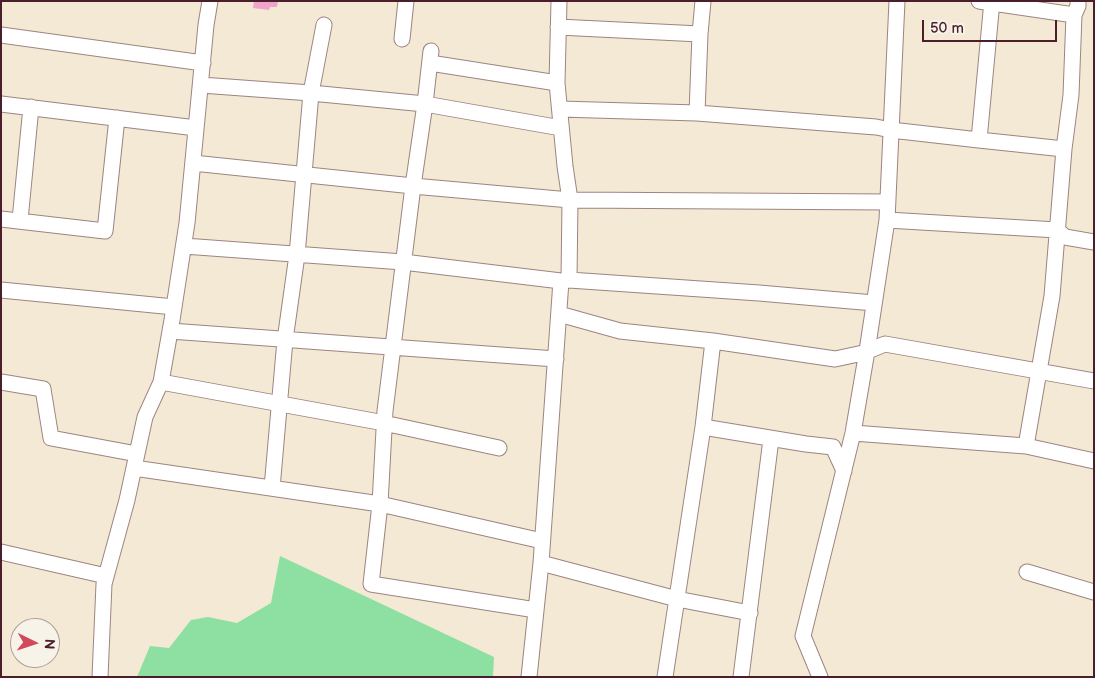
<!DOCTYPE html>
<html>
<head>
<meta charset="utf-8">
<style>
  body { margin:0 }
  #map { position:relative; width:1095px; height:678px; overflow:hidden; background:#f3e9d4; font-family:"Balsamiq Sans",sans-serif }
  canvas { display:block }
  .frame { position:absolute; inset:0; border:2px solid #4a1f2b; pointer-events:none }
  .north { position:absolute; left:10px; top:618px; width:50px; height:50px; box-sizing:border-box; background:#f7f3e8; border:1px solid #b29e9c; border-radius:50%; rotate:94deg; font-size:14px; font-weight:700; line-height:20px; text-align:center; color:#4a1f2b }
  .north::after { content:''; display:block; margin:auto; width:18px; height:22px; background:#d1495b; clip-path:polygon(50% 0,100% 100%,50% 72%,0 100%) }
  .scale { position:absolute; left:922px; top:20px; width:135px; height:22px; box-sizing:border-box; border:2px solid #4a1f2b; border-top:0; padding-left:6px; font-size:15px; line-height:18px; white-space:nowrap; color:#4a1f2b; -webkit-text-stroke:4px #f7f3e8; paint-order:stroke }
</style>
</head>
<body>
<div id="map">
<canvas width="1095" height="678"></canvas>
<div class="frame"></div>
<div class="north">N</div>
<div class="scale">50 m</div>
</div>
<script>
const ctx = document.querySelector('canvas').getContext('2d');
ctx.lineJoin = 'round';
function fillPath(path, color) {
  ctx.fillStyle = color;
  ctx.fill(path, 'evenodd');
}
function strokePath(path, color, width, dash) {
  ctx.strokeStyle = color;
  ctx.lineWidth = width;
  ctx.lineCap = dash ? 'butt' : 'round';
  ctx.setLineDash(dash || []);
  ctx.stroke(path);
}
const green = new Path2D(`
  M280,556L494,657L493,677H137L150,646L169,648L191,620L208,617L237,623L271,603Z`);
const building = new Path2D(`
  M254,1H278L277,7H270L269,10L253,8Z`);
const minor = new Path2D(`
  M979,1L1074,15
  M558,27L700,34
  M1,35L203,63
  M402,39L406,1
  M431,51L425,104L561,128
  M430,63L557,83
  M201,85L311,93L425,104L413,186L385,411L380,504L371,584L536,610
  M1,104L196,128
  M560,109L697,113L876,127L891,130L979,140L1064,149
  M697,113L700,34L703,1
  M979,140L992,1
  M193,163L413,186L570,200L888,202
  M1,219L105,231L117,118
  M20,220L31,107
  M887,220L1057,230L1065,237L1094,242
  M184,246L403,262L561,281
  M569,280L759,293L874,303
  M1,290L174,307
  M559,314L620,331L713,341L835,359L863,353L885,344L1094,381
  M170,331L556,359
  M1,382L43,389L51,438L137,454
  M161,382L379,422L499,448
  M703,427L806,444L833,447L844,471
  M853,433L1026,446L1094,461
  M1026,446L1052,296L1064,149L1071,95L1074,15L1078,6V1
  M134,468L380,504L542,541
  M272,488L285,340L297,255L311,93L324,25
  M1,552L106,576
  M541,563L677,599L750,613
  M1027,572L1094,592
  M100,677L104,584L127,500L145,417L161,382L172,320L187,223L206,25L210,1
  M529,677L541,563L561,281L569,280L570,200L565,166L557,83L559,1
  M665,677L703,427L713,341
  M741,677L771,439
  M820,677L803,636L853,433L867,351L887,220L897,1`);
fillPath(green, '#8de0a1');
fillPath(building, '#f0a4cb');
strokePath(minor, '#9e8480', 17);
strokePath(minor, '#fff', 15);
</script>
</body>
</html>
